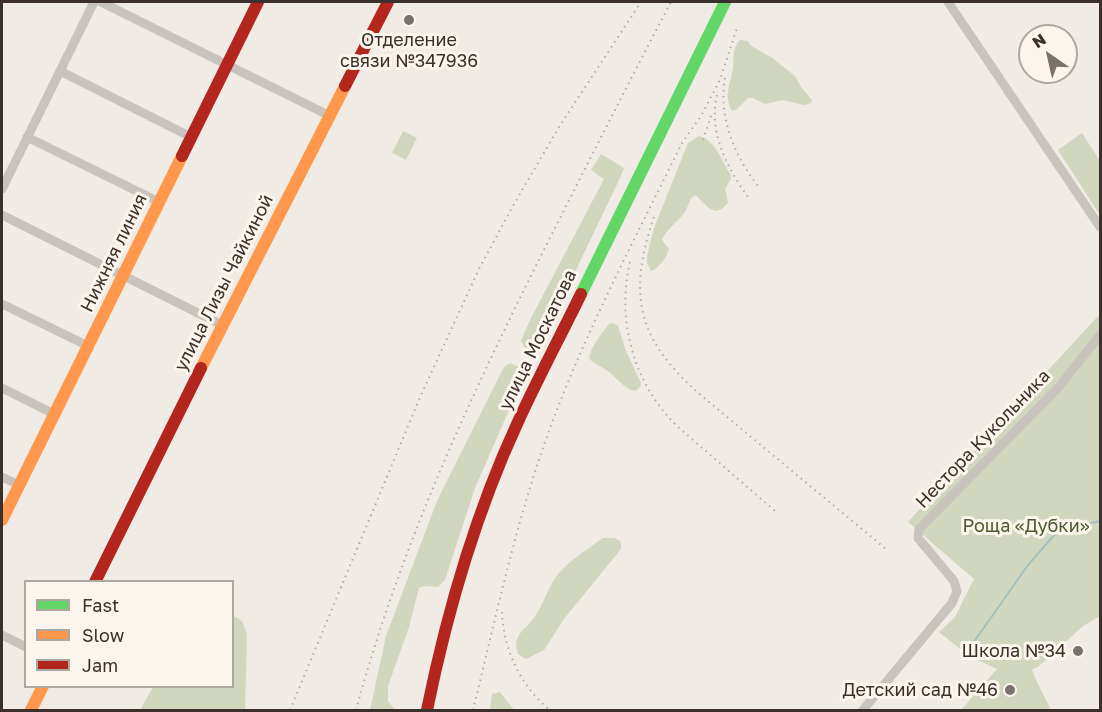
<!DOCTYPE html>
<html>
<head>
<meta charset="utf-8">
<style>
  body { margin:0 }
  #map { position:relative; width:1102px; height:712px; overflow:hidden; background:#f0ebe5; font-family:"Golos Text",sans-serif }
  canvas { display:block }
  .frame { position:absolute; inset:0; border:3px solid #3b302b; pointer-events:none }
  .legend { position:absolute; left:24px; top:580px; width:210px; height:108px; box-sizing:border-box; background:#fbf5ee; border:2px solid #aea6a0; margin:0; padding:8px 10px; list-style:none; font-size:18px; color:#3b302b }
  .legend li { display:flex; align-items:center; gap:12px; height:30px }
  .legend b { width:30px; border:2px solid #aea6a0 }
  .north { position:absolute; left:1018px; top:24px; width:60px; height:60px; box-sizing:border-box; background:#fbf5ee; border:2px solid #aea6a0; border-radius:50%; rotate:326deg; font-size:16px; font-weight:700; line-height:24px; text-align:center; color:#3b302b }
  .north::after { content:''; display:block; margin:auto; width:21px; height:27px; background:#7a716c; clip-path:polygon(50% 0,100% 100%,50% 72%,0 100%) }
</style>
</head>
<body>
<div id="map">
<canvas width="1102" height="712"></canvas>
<div class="frame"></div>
<ul class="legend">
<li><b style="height:8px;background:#63d668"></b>Fast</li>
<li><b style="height:8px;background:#ff974d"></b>Slow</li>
<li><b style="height:8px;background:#b3261e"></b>Jam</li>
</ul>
<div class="north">N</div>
</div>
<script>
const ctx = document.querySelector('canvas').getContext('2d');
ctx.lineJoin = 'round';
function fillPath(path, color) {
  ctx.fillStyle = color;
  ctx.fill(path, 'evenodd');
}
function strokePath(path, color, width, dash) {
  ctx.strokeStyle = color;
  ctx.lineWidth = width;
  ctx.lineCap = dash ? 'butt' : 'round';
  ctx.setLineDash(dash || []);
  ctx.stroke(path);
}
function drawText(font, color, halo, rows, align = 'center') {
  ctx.font = font + ' "Golos Text",sans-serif';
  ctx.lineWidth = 6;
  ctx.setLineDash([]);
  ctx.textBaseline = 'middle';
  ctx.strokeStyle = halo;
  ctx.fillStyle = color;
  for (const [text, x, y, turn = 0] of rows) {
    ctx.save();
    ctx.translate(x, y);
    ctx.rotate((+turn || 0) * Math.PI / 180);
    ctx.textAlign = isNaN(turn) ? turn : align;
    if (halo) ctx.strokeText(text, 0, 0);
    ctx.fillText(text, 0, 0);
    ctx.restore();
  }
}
const green = new Path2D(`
  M740,40L748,41L751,46L771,57L795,76L801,87L812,100L811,103L804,105L783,100L765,104L753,98H748L736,110L732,111C723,95 731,84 733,68C734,58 732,47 740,40Z
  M403,131L417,138L406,160L392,153Z
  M1082,133L1100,161V215L1058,150Z
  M699,136C717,141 721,161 731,175V179L725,189L728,203C713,221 706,203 695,195C688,200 689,206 685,212C678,222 666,229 662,240L669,249C667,257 659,268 651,271L647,263V256L654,228L688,143Z
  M601,154L624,168L620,178L538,349L533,353L527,352L521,341L529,322L604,179L591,170Z
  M1100,314V616L1083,626L1038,667L1032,669L1036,680L1050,708L1046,710H961L997,669L969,656L939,632L955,617L974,579L908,522Z
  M613,323L618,326L626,351L641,383L640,387L635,391C623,389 616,376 606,370C600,365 593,364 589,358C591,347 602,333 609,324Z
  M510,363L524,369L526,371L475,488L445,580L438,587L424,586L419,588L409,627L388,686V701L395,710H370L386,636L437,501L504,367Z
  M603,538H615L621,542V549L564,619L544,650L526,659L518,654C511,633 527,630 536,615C544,602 549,585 559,573C571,559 588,549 603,538Z
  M233,615L242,621L247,634L245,710H140L153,687L232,686Z
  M500,692L514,710H490L492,694Z`);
const stream = new Path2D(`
  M971,646L1028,565L1055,534L1078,526L1100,521`);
const street = new Path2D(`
  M101,2L330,116
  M948,2L1100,227
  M60,71L191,137
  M27,137L159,202
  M2,189L94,2
  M2,215L222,325
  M2,304L88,346
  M2,388L54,414
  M2,477L19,485
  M2,635L26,647
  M863,710L952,603L957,591L954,581L918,538L919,529L1058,388L1100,335`);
const fast = new Path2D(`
  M581,294L725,2`);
const slow = new Path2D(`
  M201,368L345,86
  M2,520L182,156
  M31,710L43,686`);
const jam = new Path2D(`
  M345,86L388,2
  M182,156L258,2
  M95,582L201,368
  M427,710C447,612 475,515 517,424C537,380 560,337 581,294`);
const rail = new Path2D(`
  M725,78C718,117 735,157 758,186
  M717,95C708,131 727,168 748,197
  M703,140L712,113
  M654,217C626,298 639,342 703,397L886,549
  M630,262C616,321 634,385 678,427L775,511
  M502,612C503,649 521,687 550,710
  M290,710L421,395L479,269L514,204L559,127L641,2
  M356,710C403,537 478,380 559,220C596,147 633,74 671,2
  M473,710C496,617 516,521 549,431C585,332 636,237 682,143L701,116L720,80L737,28`);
const markers = [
  [409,20,6,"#7a716c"],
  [1078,651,6,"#7a716c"],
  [1010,690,6,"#7a716c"]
];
const poiNames = [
  ["Отделение",409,40,"center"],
  ["связи №347936",409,61,"center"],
  ["Школа №34",1066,651],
  ["Детский сад №46",998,690]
];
const streetNames = [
  ["Нижняя линия",114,253,-64],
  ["улица Лизы Чайкиной",224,283,-63],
  ["улица Москатова",538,340,-64],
  ["Нестора Кукольника",983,439,-46]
];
const parkNames = [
  ["Роща «Дубки»",1026,526]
];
fillPath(green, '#d1d6bf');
strokePath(stream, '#a1c2c1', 2);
strokePath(street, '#c9c3be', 9);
strokePath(fast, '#63d668', 12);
strokePath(slow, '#ff974d', 12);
strokePath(jam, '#b3261e', 12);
strokePath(rail, '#b1aca8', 2, [1.5, 4.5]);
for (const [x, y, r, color] of markers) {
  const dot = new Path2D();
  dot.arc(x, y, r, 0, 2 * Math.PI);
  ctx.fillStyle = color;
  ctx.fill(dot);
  strokePath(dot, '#fbf5ee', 2);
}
drawText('18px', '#3b302b', '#fbf5ee', poiNames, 'right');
drawText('18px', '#3b302b', '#fbf5ee', streetNames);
drawText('18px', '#4a5a2e', '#fbf5ee', parkNames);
</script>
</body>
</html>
